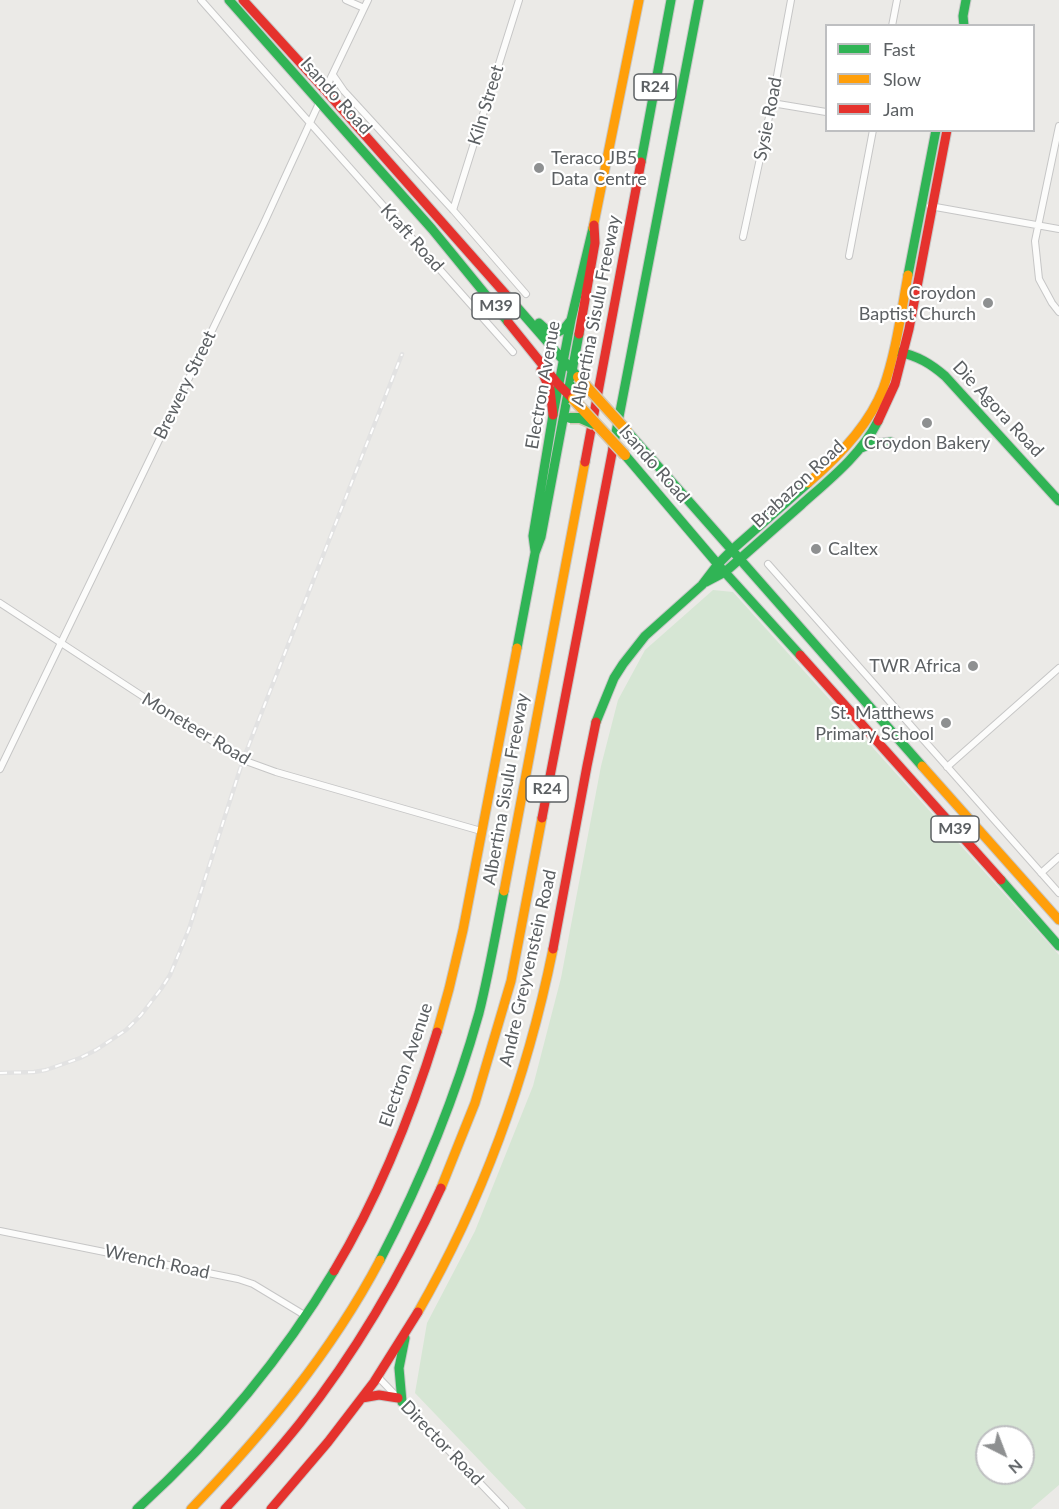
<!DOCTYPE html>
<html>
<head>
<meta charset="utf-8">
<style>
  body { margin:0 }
  #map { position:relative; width:1059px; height:1509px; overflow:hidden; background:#ebeae7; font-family:Lato,sans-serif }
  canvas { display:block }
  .legend { position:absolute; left:825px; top:24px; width:210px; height:108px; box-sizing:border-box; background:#fff; border:2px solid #bebfc1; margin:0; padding:8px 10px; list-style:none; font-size:18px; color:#5c6063 }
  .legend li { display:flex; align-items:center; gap:12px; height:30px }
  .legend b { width:30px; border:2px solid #bebfc1 }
  .north { position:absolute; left:975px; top:1425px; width:60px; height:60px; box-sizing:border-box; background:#fff; border:2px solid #bebfc1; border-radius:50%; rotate:138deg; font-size:16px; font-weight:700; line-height:24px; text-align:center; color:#5c6063 }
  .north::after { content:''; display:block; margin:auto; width:21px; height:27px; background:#8e9091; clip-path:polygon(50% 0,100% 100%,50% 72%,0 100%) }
</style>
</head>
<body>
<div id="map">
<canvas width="1059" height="1509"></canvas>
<ul class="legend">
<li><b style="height:8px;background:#30b455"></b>Fast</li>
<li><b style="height:8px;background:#ff9f0a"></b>Slow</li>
<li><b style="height:8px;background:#e5322d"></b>Jam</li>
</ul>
<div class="north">N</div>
</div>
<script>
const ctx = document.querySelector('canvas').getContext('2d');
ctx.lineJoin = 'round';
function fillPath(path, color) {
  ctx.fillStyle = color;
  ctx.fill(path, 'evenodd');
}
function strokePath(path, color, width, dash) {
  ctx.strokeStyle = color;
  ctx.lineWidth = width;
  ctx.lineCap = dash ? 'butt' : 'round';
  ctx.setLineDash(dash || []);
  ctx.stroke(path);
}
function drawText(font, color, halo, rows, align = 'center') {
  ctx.font = font + ' Lato,sans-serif';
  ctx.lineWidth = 4.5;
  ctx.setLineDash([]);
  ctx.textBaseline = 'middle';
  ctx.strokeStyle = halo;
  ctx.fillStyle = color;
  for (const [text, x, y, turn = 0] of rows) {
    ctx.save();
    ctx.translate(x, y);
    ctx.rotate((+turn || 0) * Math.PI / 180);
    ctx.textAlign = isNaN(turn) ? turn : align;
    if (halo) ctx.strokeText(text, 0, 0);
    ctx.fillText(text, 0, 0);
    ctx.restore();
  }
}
const green = new Path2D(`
  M713,590L733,592L1059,955V1485L1031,1509H526L415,1393L427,1323L475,1231L533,1086L561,978L601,766L618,700L645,650ZM987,1437H1023V1473H987Z`);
const street = new Path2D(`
  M201,0L513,352
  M346,0L364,8
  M892,26L897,0
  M333,75L344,91L453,210L526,294
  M324,92L368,0
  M772,103L826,112
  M1059,126L1035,241L1039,279L1052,303L1059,312
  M930,206L1059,229
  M453,210L519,0
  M743,237L772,103L791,0
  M849,256L873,130
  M768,564L1059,893
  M0,603L182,722L243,760L276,772L481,831
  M947,767L1059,668
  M0,769L264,223L320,101
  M1041,873L1059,857
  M0,1231L238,1279L253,1284L306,1316
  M378,1377L505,1509`);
const fast = new Path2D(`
  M229,0L432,229L508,322
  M964,26L963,16L966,0
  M641,162L671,0
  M908,275L936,130
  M516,306L578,377
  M539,323L548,331L556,333L564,329L571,320
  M899,352C918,356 931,364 945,376L1059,501
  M627,431L922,766
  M613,448L699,0
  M861,448L871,444L891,442
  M625,455L721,568L800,655
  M535,551L533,536L553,415L571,320L593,228
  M706,582L725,572C750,550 776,527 801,505C829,480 861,455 878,421
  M517,648L535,553L541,537L579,334
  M596,722L614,678L623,664L645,636L702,585L718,564L733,549L808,483
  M1001,880L1059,946
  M380,1260C421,1181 455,1099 479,1013C489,973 496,932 504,891
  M402,1402L399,1368L405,1338
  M137,1509C213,1440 281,1360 334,1271`);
const slow = new Path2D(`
  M593,228L639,0
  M808,483C836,459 869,425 883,389C896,353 901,313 908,275
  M922,766L1059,920
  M504,891L585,462
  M437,1032L449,989L463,930L517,648
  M441,1188L475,1103L511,981L542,818
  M418,1312C483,1199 527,1077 553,949
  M191,1509C263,1434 331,1353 380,1260`);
const jam = new Path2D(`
  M243,0L325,90L516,306
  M508,322L558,384L573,399
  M579,334L595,243L594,225
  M541,370L550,389L553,415
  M878,421L895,384L909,329L947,130
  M585,462L641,162
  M800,655L1001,880
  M542,818L613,448
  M553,949L587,766L596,722
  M334,1271C379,1196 411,1116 437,1032
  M362,1398L379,1395L398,1398
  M225,1509C251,1481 276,1453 300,1423C357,1351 403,1271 441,1188
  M271,1509L328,1442L374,1382L418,1312`);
const rail = new Path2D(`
  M0,1073L34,1072L46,1070L80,1058L96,1050L126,1030L141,1015L161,989L170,975L189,929L243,760L402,354`);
const fastBridge = new Path2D(`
  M570,418H580L594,424`);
const slowBridge = new Path2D(`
  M578,377L627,431
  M573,399L625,455`);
const markers = [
  [539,168,6,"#8e9091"],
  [988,303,6,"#8e9091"],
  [927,423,6,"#8e9091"],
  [816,549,6,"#8e9091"],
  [973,666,6,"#8e9091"],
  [946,723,6,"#8e9091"]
];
const shields = [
  [655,87,42],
  [496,306,48],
  [547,789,42],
  [955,829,48]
];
const shieldNames = [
  ["R24",655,87],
  ["M39",496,306],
  ["R24",547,789],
  ["M39",955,829]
];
const streetNames = [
  ["Isando Road",336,96,48],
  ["Kiln Street",486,105,-73],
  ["Sysie Road",768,119,-79],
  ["Kraft Road",412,238,48],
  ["Albertina Sisulu Freeway",596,311,-79],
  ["Brewery Street",185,385,-64],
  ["Electron Avenue",543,385,-80],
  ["Die Agora Road",998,409,47],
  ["Isando Road",654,464,49],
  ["Brabazon Road",798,484,-43],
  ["Moneteer Road",196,729,31],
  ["Albertina Sisulu Freeway",506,789,-80],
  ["Andre Greyvenstein Road",528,968,-77],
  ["Electron Avenue",406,1065,-71],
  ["Wrench Road",157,1262,12],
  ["Director Road",442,1443,46]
];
const poiNames = [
  ["Teraco JB5",551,158,"left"],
  ["Data Centre",551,179,"left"],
  ["Croydon",976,293],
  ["Baptist Church",976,314],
  ["Croydon Bakery",927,443,"center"],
  ["Caltex",828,549,"left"],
  ["TWR Africa",961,666],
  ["St. Matthews",934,713],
  ["Primary School",934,734]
];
fillPath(green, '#d6e6d4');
strokePath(street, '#c6c6c6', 8);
strokePath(fast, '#c8c8c8', 11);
strokePath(slow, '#c8c8c8', 11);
strokePath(jam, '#c8c8c8', 11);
strokePath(street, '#fcfcfb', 6);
strokePath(fast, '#30b455', 9);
strokePath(slow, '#ff9f0a', 9);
strokePath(jam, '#e5322d', 9);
strokePath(rail, '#e2e2e2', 4.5);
strokePath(rail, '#fff', 2, [7]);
strokePath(fastBridge, '#d1c8b7', 13, []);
strokePath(slowBridge, '#d1c8b7', 13, []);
strokePath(fastBridge, '#30b455', 10);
strokePath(slowBridge, '#ff9f0a', 10);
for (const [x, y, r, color] of markers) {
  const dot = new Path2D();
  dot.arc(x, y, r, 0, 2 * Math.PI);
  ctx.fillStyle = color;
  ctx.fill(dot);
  strokePath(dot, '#fff', 2);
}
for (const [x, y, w] of shields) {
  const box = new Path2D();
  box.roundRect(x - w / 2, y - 13, w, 26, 4.5);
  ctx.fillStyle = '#fff';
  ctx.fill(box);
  strokePath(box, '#5c6063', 1.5);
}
drawText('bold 16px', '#5c6063', null, shieldNames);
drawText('18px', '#5c6063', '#fff', streetNames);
drawText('18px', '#5c6063', '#fff', poiNames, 'right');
</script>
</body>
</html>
